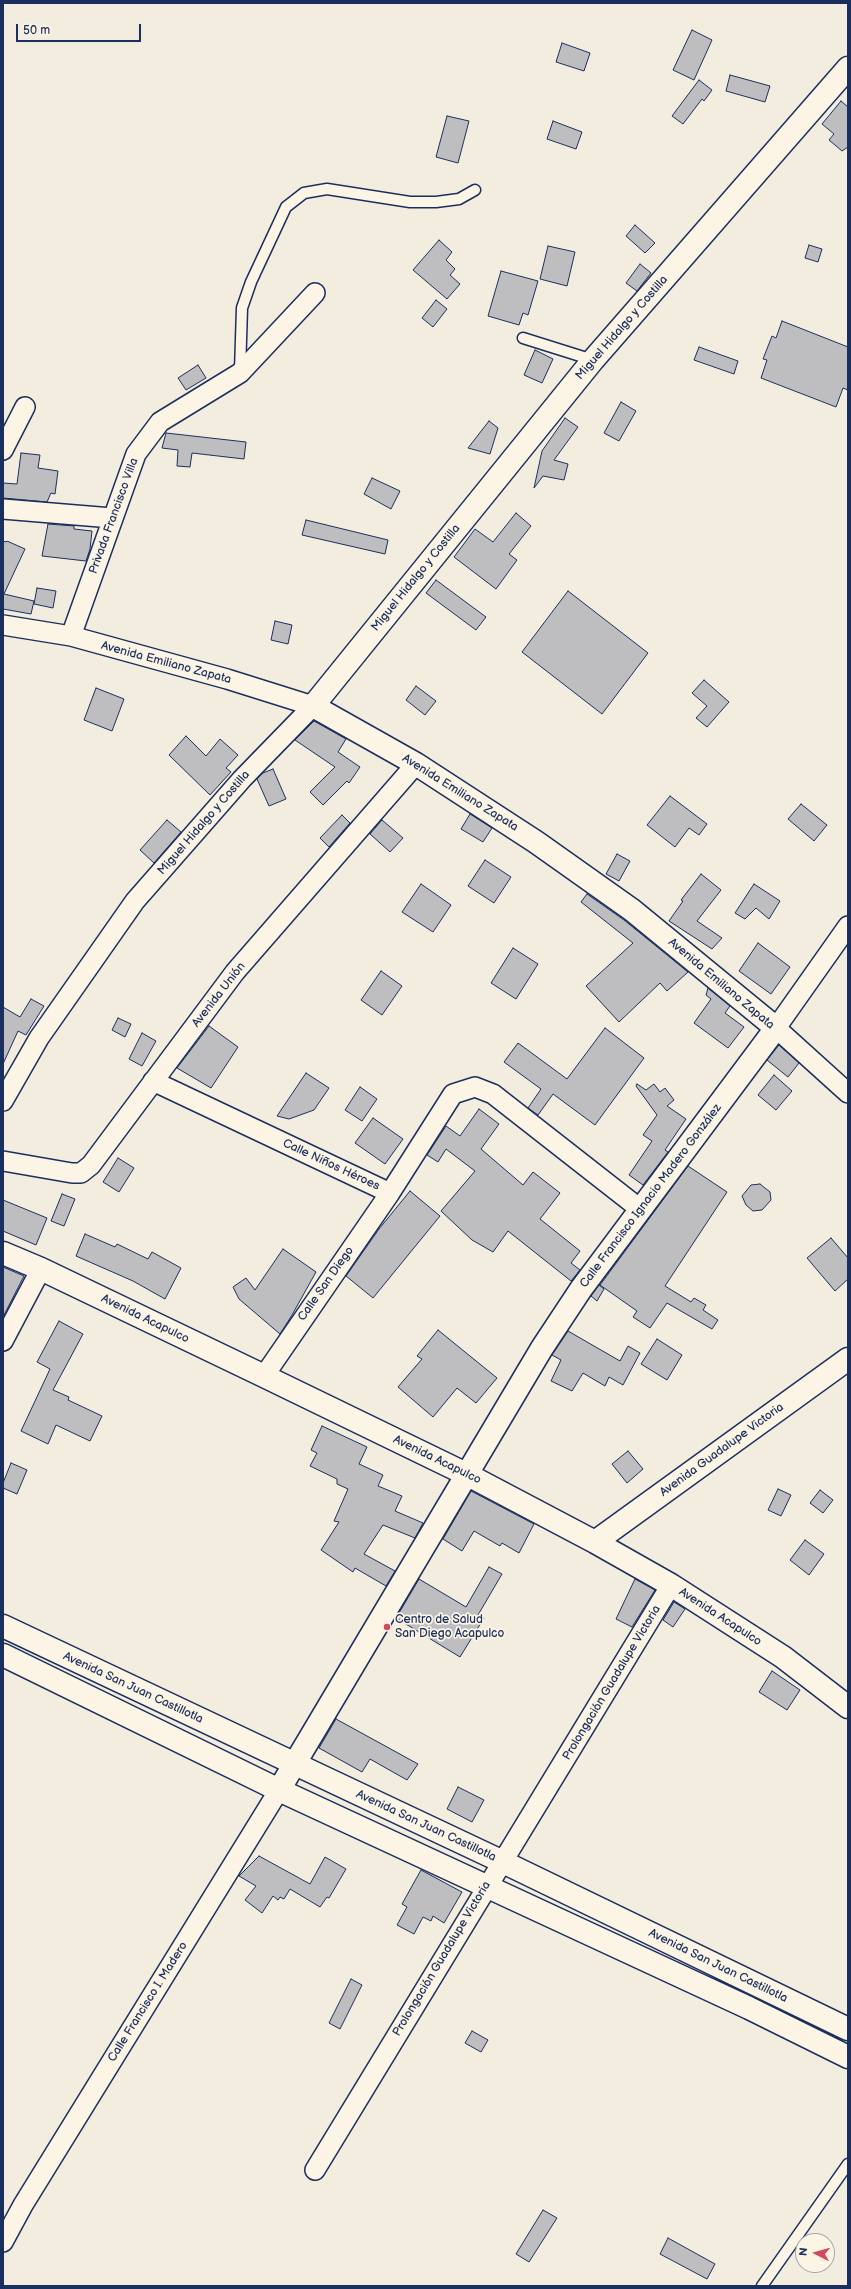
<!DOCTYPE html>
<html>
<head>
<meta charset="utf-8">
<style>
	body { margin:0 }
	#map { position:relative; width:851px; height:2289px; overflow:hidden; background:#f3ede0; font-family:"Balsamiq Sans",sans-serif }
	canvas { display:block }
	.frame { position:absolute; inset:0; border:4px solid #1b2f5e; pointer-events:none }
	.north { position:absolute; left:795px; top:2233px; width:40px; height:40px; box-sizing:border-box; background:#fcf5e5; border:1px solid #a2a6af; border-radius:50%; rotate:276deg; font-size:11px; font-weight:700; line-height:16px; text-align:center; color:#1b2f5e }
	.north::after { content:''; display:block; margin:auto; width:14px; height:18px; background:#d1495b; clip-path:polygon(50% 0,100% 100%,50% 72%,0 100%) }
	.scale { position:absolute; left:16px; top:24px; width:125px; height:18px; box-sizing:border-box; border:2px solid #1b2f5e; border-top:0; padding-left:5px; font-size:12px; line-height:14px; white-space:nowrap; color:#1b2f5e; -webkit-text-stroke:3px #fcf5e5; paint-order:stroke }
</style>
</head>
<body>
<div id="map">
<canvas width="851" height="2289"></canvas>
<div class="frame"></div>
<div class="north">N</div>
<div class="scale">50 m</div>
</div>
<script>
const c = document.querySelector('canvas').getContext('2d');
c.lineJoin = 'round';
function fillPath(path, color) { c.fillStyle = color; c.fill(path, 'evenodd'); }
const toPath = rows => new Path2D(rows.map(r => 'M' + r).join(''));
function strokePath(path, color, width, dash) { c.strokeStyle = color; c.lineWidth = width; c.lineCap = dash ? 'butt' : 'round'; c.setLineDash(dash || []); c.stroke(path); }
function label(font, color, halo, rows, align = 'center') {
  c.font = font + ' "Balsamiq Sans",sans-serif'; c.lineWidth = 3.5; c.setLineDash([]); c.textBaseline = 'middle'; c.strokeStyle = halo; c.fillStyle = color; for (const [text, x, y, turn = 0] of rows) {
    c.save(); c.translate(x, y); c.rotate((+turn || 0) * Math.PI / 180); c.textAlign = isNaN(turn) ? turn : align; if (halo) c.strokeText(text, 0, 0); c.fillText(text, 0, 0); c.restore();
  }
}
const building = toPath([
	[692,30,712,40,694,80,673,70,692,30],
	[562,43,590,53,584,71,556,62,562,43],
	[730,75,770,86,765,102,726,91,730,75],
	[699,80,712,90,704,101,702,99,683,124,672,116,699,80],
	[841,101,848,107,848,147,842,151,829,140,834,134,822,124,841,101],
	[447,116,469,121,458,163,436,157,447,116],
	[553,121,582,132,576,149,547,139,553,121],
	[635,225,655,243,645,253,626,236,635,225],
	[439,240,452,252,446,260,455,269,450,275,460,284,447,299,413,270,439,240],
	[809,245,822,249,818,262,805,258,809,245],
	[548,246,575,252,567,286,540,279,548,246],
	[640,264,651,273,637,291,626,283,640,264],
	[501,271,538,281,528,315,523,313,519,325,488,316,501,271],
	[436,300,447,309,433,327,422,318,436,300],
	[782,321,848,347,848,390,843,388,836,407,761,378,767,360,763,359,772,336,776,338,782,321],
	[699,347,738,361,734,374,694,360,699,347],
	[535,350,553,359,542,383,524,375,535,350],
	[198,365,206,378,186,390,178,378,198,365],
	[621,402,636,411,619,441,604,433,621,402],
	[565,418,578,427,554,460,568,464,564,480,543,476,534,488,542,451,565,418],
	[489,421,498,428,490,454,468,448,489,421],
	[166,433,246,442,244,459,192,453,190,467,177,466,178,450,162,448,166,433],
	[21,453,40,455,38,468,58,471,55,494,51,493,47,502,3,498,3,483,17,484,21,453],
	[372,478,400,491,391,509,364,494,372,478],
	[516,513,531,526,509,554,517,560,496,589,454,557,475,529,493,542,516,513],
	[306,520,388,540,385,554,302,535,306,520],
	[48,524,74,526,74,529,92,531,90,549,86,561,42,556,48,524],
	[3,541,6,542,7,541,25,549,4,594,34,601,31,614,3,609,3,541],
	[436,580,486,617,476,630,426,593,436,580],
	[37,588,56,591,53,608,34,604,37,588],
	[568,591,648,653,602,714,522,652,568,591],
	[275,621,292,625,288,644,271,640,275,621],
	[704,680,729,702,707,727,696,718,707,706,692,693,704,680],
	[416,686,436,701,425,715,406,700,416,686],
	[96,688,124,699,112,731,84,720,96,688],
	[314,721,346,739,338,752,360,767,349,783,347,781,323,805,310,792,335,767,295,740,314,721],
	[186,736,206,756,220,739,238,755,226,768,231,772,210,795,169,755,186,736],
	[273,769,286,799,269,806,257,779,263,773,273,769],
	[670,796,707,824,699,835,689,828,675,847,647,825,670,796],
	[801,804,827,825,814,841,788,819,801,804],
	[470,814,492,828,483,842,461,829,470,814],
	[342,815,350,823,329,847,320,838,342,815],
	[167,820,181,832,154,863,140,850,167,820],
	[382,820,403,838,390,852,370,834,382,820],
	[617,854,630,861,619,881,606,874,617,854],
	[485,860,511,877,494,903,468,886,485,860],
	[701,874,721,890,697,921,722,938,712,949,669,921,683,901,681,900,701,874],
	[421,884,451,905,433,932,402,912,421,884],
	[754,884,780,901,769,919,756,908,745,919,735,913,754,884],
	[587,894,624,920,688,972,667,991,660,983,619,1022,586,986,633,943,581,902,587,894],
	[758,943,790,967,771,994,739,971,758,943],
	[513,948,538,964,516,999,491,983,513,948],
	[381,971,402,986,382,1015,361,1000,381,971],
	[708,988,730,1006,725,1013,744,1027,728,1048,694,1023,711,999,706,995,708,988],
	[31,999,44,1006,26,1035,18,1031,3,1064,3,1007,20,1017,31,999],
	[118,1018,131,1024,125,1037,112,1030,118,1018],
	[209,1026,238,1047,211,1088,177,1068,209,1026],
	[605,1028,644,1058,595,1125,553,1094,538,1115,528,1108,541,1089,504,1062,518,1043,567,1079,605,1028],
	[142,1033,156,1041,142,1066,129,1059,142,1033],
	[779,1045,799,1063,788,1077,767,1060,779,1045],
	[306,1073,329,1088,314,1110,289,1119,277,1116,306,1073],
	[774,1075,792,1091,776,1110,758,1095,774,1075],
	[637,1084,646,1090,654,1084,660,1092,665,1088,674,1100,667,1106,686,1119,665,1150,668,1152,643,1185,629,1175,652,1141,643,1135,657,1115,636,1086,637,1084],
	[360,1087,377,1099,362,1121,345,1110,360,1087],
	[479,1109,499,1124,481,1149,523,1185,533,1172,560,1193,540,1219,580,1251,571,1263,580,1270,571,1281,508,1231,493,1252,472,1240,441,1211,475,1171,446,1149,438,1162,427,1155,446,1126,460,1136,479,1109],
	[373,1118,403,1139,385,1164,355,1143,373,1118],
	[118,1158,134,1168,119,1192,103,1182,118,1158],
	[688,1166,727,1192,665,1286,691,1302,694,1298,706,1305,703,1310,718,1320,712,1329,667,1303,650,1328,633,1317,637,1311,600,1285,688,1166],
	[760,1184,770,1192,771,1200,762,1210,753,1211,746,1205,742,1196,751,1185,760,1184],
	[410,1191,440,1216,373,1298,346,1276,379,1229,410,1191],
	[62,1194,75,1199,64,1226,51,1221,62,1194],
	[3,1200,47,1218,36,1245,3,1231,3,1200],
	[85,1234,115,1247,117,1244,148,1259,152,1252,181,1268,165,1299,133,1281,76,1256,85,1234],
	[831,1238,848,1258,848,1279,835,1291,807,1258,831,1238],
	[283,1249,316,1272,292,1315,280,1334,239,1299,233,1287,246,1278,255,1290,283,1249],
	[3,1267,24,1276,3,1317,3,1267],
	[599,1285,604,1289,597,1301,591,1296,599,1285],
	[59,1321,83,1334,53,1390,69,1397,68,1400,102,1416,90,1441,56,1425,48,1444,21,1431,50,1369,37,1362,59,1321],
	[438,1330,497,1378,476,1403,457,1388,433,1417,398,1387,422,1359,417,1356,438,1330],
	[568,1331,620,1361,628,1346,640,1353,623,1385,609,1377,605,1386,583,1373,572,1391,551,1381,561,1360,552,1355,568,1331],
	[657,1339,682,1355,667,1380,641,1364,657,1339],
	[322,1426,367,1447,359,1464,383,1475,378,1486,402,1496,395,1511,423,1523,415,1538,383,1525,364,1554,395,1571,386,1586,355,1568,353,1572,321,1550,339,1522,334,1521,348,1489,337,1484,337,1479,310,1466,317,1453,311,1450,322,1426],
	[628,1451,643,1469,627,1483,612,1464,628,1451],
	[11,1463,27,1470,17,1494,3,1488,3,1483,11,1463],
	[778,1489,791,1495,781,1516,768,1510,778,1489],
	[820,1490,833,1500,823,1513,810,1503,820,1490],
	[471,1491,534,1524,519,1553,502,1543,500,1546,474,1531,462,1551,443,1539,471,1491],
	[805,1540,824,1554,809,1575,790,1560,805,1540],
	[489,1567,502,1574,478,1615,484,1618,460,1657,396,1618,419,1579,466,1607,489,1567],
	[635,1579,655,1590,632,1627,616,1619,635,1579],
	[674,1602,685,1609,673,1627,663,1620,674,1602],
	[772,1671,800,1690,787,1710,759,1692,772,1671],
	[336,1719,418,1764,407,1780,370,1759,362,1772,319,1748,336,1719],
	[458,1787,484,1800,472,1822,447,1809,458,1787],
	[259,1856,310,1884,325,1857,346,1869,329,1898,327,1897,320,1907,290,1889,284,1899,280,1897,278,1900,273,1896,262,1913,245,1900,256,1886,239,1876,259,1856],
	[421,1870,462,1892,444,1923,433,1916,431,1921,423,1917,414,1934,397,1925,407,1907,402,1904,421,1870],
	[351,1979,362,1985,340,2029,329,2023,351,1979],
	[472,2031,488,2040,481,2052,465,2043,472,2031],
	[543,2210,557,2218,529,2262,516,2254,543,2210],
	[668,2238,715,2264,707,2279,660,2254,668,2238]
]);
const service = toPath([
	[523,338,593,360],
	[240,371,242,308,251,282,286,207,304,193,327,189,410,202,436,202,459,199,475,190],
	[762,2286,848,2164]
]);
const minor = toPath([
	[3,450,25,407],
	[3,509,112,518],
	[3,625,71,636,227,679,313,706,242,779,135,901,39,1038,3,1101],
	[71,636,136,454,160,422,240,373,315,293],
	[848,926,776,1028,848,1093],
	[153,1081,390,1193],
	[3,1161,72,1173,81,1173,91,1165,235,972,416,764],
	[3,1341,41,1269],
	[264,1376,390,1193,453,1094,475,1087,493,1094,640,1209],
	[315,2170,671,1585],
	[3,2242,23,2205,279,1790]
]);
const tertiary = toPath([
	[3,1253,41,1269,264,1376,468,1475,595,1542,671,1585,783,1657,848,1707],
	[595,1542,848,1359],
	[279,1790,542,1348,581,1289,776,1028,632,910,536,842,416,764,313,706,593,360,848,68]
]);
const secondary = toPath([
	[3,1626,503,1862,848,2029],
	[3,1655,279,1790,749,2008,848,2057]
]);
const markers = [
	[387,1627,4,"#d1495b"]
];
const streetNames = [
	["Miguel Hidalgo y Costilla",622,328,-49],
	["Privada Francisco Villa",114,516,-70],
	["Miguel Hidalgo y Costilla",416,578,-51],
	["Avenida Emiliano Zapata",166,663,15],
	["Avenida Emiliano Zapata",460,793,32],
	["Miguel Hidalgo y Costilla",204,823,-49],
	["Avenida Emiliano Zapata",721,984,40],
	["Avenida Unión",219,995,-52],
	["Calle Niños Héroes",331,1165,25],
	["Calle Francisco Ignacio Madero González",651,1196,-53],
	["Calle San Diego",326,1284,-55],
	["Avenida Acapulco",145,1319,26],
	["Avenida Guadalupe Victoria",722,1450,-36],
	["Avenida Acapulco",437,1460,26],
	["Avenida Acapulco",720,1617,33],
	["Prolongación Guadalupe Victoria",612,1683,-59],
	["Avenida San Juan Castillotla",133,1688,25],
	["Avenida San Juan Castillotla",426,1826,25],
	["Prolongación Guadalupe Victoria",442,1959,-59],
	["Avenida San Juan Castillotla",718,1966,26],
	["Calle Francisco I. Madero",148,2002,-58]
];
const poiNames = [
	["Centro de Salud",395,1620],
	["San Diego Acapulco",395,1634]
];
fillPath(building, '#bebec0');
strokePath(building, '#1b2f5e', 1);
strokePath(service, '#1b2f5e', 13);
strokePath(minor, '#1b2f5e', 22);
strokePath(tertiary, '#1b2f5e', 25);
strokePath(secondary, '#1b2f5e', 25);
strokePath(service, '#fcf5e5', 10);
strokePath(minor, '#fcf5e5', 19);
strokePath(tertiary, '#fcf5e5', 22);
strokePath(secondary, '#fcf5e5', 22);
for (const [x, y, r, color] of markers) { const dot = new Path2D(); dot.arc(x, y, r, 0, 2 * Math.PI); c.fillStyle = color; c.fill(dot); strokePath(dot, '#fcf5e5', 1.5); }
label('12px', '#1b2f5e', '#fcf5e5', streetNames);
label('12px', '#1b2f5e', '#fcf5e5', poiNames, 'left');
</script>
</body>
</html>
